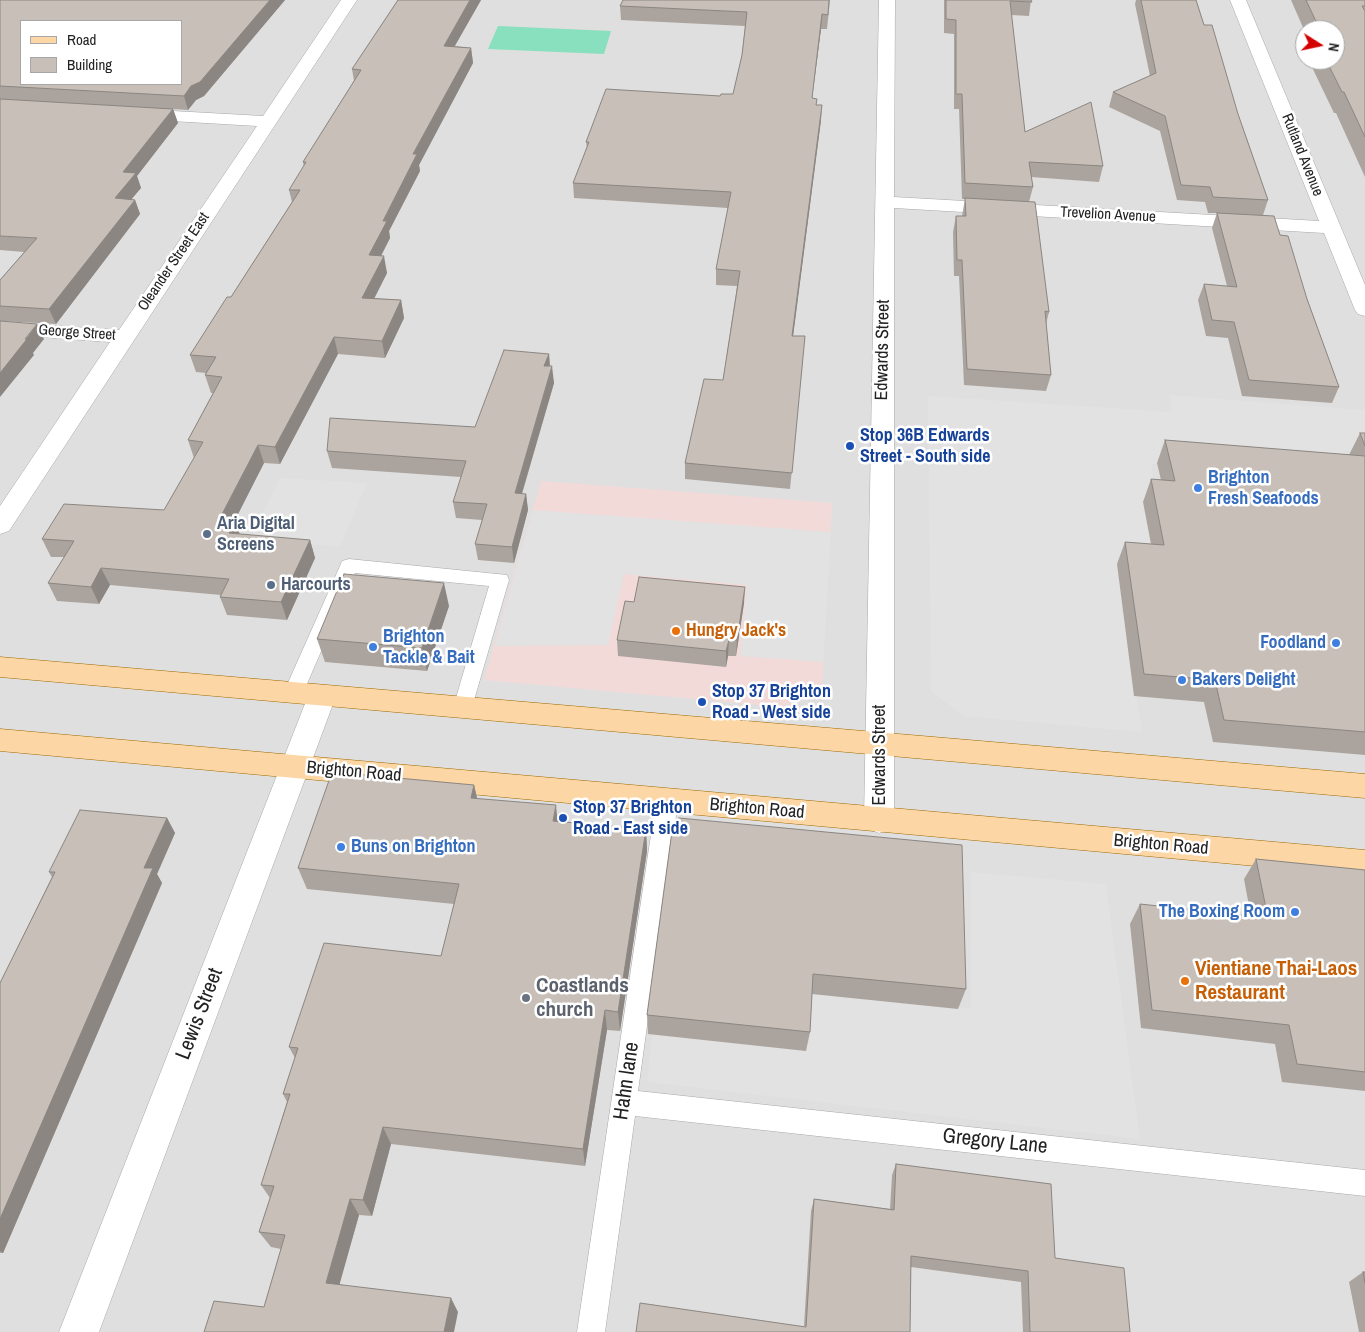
<!DOCTYPE html>
<html>
<head>
<meta charset="utf-8">
<style>
	body { margin:0 }
	#map { position:relative; width:1365px; height:1332px; overflow:hidden; background:#f2efe9; font-family:"Archivo Narrow",sans-serif }
	canvas { display:block }
	.legend { position:absolute; left:20px; top:20px; width:162px; height:65px; box-sizing:border-box; background:#fff; border:1px solid #a7a7a7; margin:0; padding:6px 9px; list-style:none; font-size:15px; color:#222 }
	.legend li { display:flex; align-items:center; gap:10px; height:25px }
	.legend b { width:25px; border:1px solid #a7a7a7 }
	.north { position:absolute; left:1295px; top:20px; width:50px; height:50px; box-sizing:border-box; background:#fff; border:1px solid #a7a7a7; border-radius:50%; rotate:100deg; font-size:14px; font-weight:700; line-height:20px; text-align:center; color:#222 }
	.north::after { content:''; display:block; margin:auto; width:18px; height:22px; background:#d40000; clip-path:polygon(50% 0,100% 100%,50% 72%,0 100%) }
</style>
</head>
<body>
<div id="map">
<canvas width="1365" height="1332"></canvas>
<ul class="legend">
<li><b style="height:6px;background:#fcd6a4"></b>Road</li>
<li><b style="height:14px;background:#c7bfb8"></b>Building</li>
</ul>
<div class="north">N</div>
</div>
<script>
const c = document.querySelector('canvas').getContext('2d');
c.lineJoin = 'round';
function fillPath(path, color) { c.fillStyle = color; c.fill(path, 'evenodd'); }
const toPath = rows => new Path2D(rows.map(r => 'M' + r).join(''));
function strokePath(path, color, width, dash) { c.strokeStyle = color; c.lineWidth = width; c.lineCap = dash ? 'butt' : 'round'; c.setLineDash(dash || []); c.stroke(path); }
function label(font, color, halo, rows, align = 'center') {
  c.font = font + ' "Archivo Narrow",sans-serif'; c.lineWidth = 5; c.setLineDash([]); c.textBaseline = 'middle'; c.strokeStyle = halo; c.fillStyle = color; for (const [text, x, y, turn = 0] of rows) {
    c.save(); c.translate(x, y); c.rotate((+turn || 0) * Math.PI / 180); c.textAlign = isNaN(turn) ? turn : align; if (halo) c.strokeText(text, 0, 0); c.fillText(text, 0, 0); c.restore();
  }
}
const residential = toPath([
	[0,0,1365,0,1365,1332,0,1332],
	[21,21,181,21,181,84,21,84],
	[1305,30,1335,30,1335,60,1305,60]
]);
const commercial = toPath([
	[541,481,832,503,822,684,783,707,484,680]
]);
const pitch = toPath([
	[498,26,611,31,604,54,488,49]
]);
const parking = toPath([
	[1169,395,1365,410,1365,452,1343,451,1352,478,1151,464,1171,568,1117,565,1142,732,964,716,931,692,928,396,1172,412],
	[280,478,367,483,340,547,250,539],
	[533,510,831,532,823,662,740,656,747,585,624,574,608,645,495,646],
	[971,872,1106,884,1140,1139,647,1082,652,1035,806,1051,810,994,971,1009]
]);
const lane = toPath([
	[349,559,507,575,509,580,470,714,463,716,456,714,453,708,489,586,355,573,300,700,293,702,286,700,283,694,340,566,342,561,349,559],
	[667,792,675,795,678,801,638,1091,1365,1170,1365,1196,635,1116,605,1332,577,1332,656,801,659,795,667,792]
]);
const street = toPath([
	[341,0,357,0,9,531,0,534,0,506,110,342,0,334,0,322,119,330,257,126,137,119,131,118,128,114,131,110,137,109,263,116,341,0],
	[879,0,895,0,894,197,1319,221,1230,0,1246,0,1365,285,1365,316,1358,314,1355,310,1324,233,894,208,894,820,890,829,879,833,868,829,864,820,879,0],
	[322,685,332,688,336,696,99,1332,59,1332,308,696,312,688,322,685]
]);
const primary = toPath([
	[0,657,1365,774,1365,798,0,677,0,657],
	[0,729,1365,850,1365,876,0,751,0,729]
]);
const wall = toPath([
	[0,0,285,0,204,96,196,100,188,110,173,109,178,123,137,176,141,188,131,199,135,200,140,214,56,324,0,321,0,280,24,252,0,250],
	[398,0,481,0,455,46,471,48,473,63,419,165,420,171,389,231,390,238,381,255,387,273,374,298,401,300,404,318,385,358,338,354,280,464,264,463,234,521,235,522,240,534,310,540,315,558,287,620,227,615,220,597,221,595,110,585,99,604,57,601,48,583,64,557,51,557,42,539,164,510,194,458,188,440,213,393,211,393,205,375,206,373,196,372,190,355,231,297,292,202,289,190,304,167,303,162,354,81,352,69],
	[623,0,830,0,827,29,821,29,812,99,816,105,821,120,793,336,805,336,790,489,685,479,685,463,723,380,737,286,716,285,716,269,728,208,574,198,573,183,587,148,586,142,720,96,733,94,742,55,745,26,621,20,620,6],
	[944,0,1031,0,1029,16,1011,15,1025,132,1103,166,1099,182,1031,177,1033,187,1029,202,1049,312,1046,324,1051,375,1046,391,964,385,959,276,954,276,953,232,956,216,962,216,965,199,962,199,959,109,954,109,954,34,944,33],
	[1136,0,1196,0,1204,25,1238,114,1268,200,1263,215,1280,235,1307,299,1339,387,1332,403,1242,396,1228,338,1206,336,1198,300,1204,284,1227,286,1212,228,1217,213,1208,213,1205,202,1177,200,1160,131,1109,107,1113,92,1150,76,1135,4],
	[1291,0,1365,0,1365,177,1336,113,1334,113,1310,63,1311,60,1335,60,1335,30,1305,30,1305,32],
	[549,354,550,366,554,383,522,494,526,494,528,510,514,563,478,560,475,544,482,520,456,518,453,502,461,477,332,468,327,451,475,427],
	[1360,433,1365,433,1365,755,1213,742,1204,702,1134,696,1117,564,1125,542,1151,544,1143,502,1151,479,1161,480,1157,463,1165,440,1349,455],
	[634,602,744,603,736,656,728,656,726,667,618,656,617,640],
	[449,606,427,671,325,662,317,639],
	[474,785,477,798,558,821,646,829,647,851,620,1031,607,1030,585,1166,391,1144,372,1216,359,1215,339,1284,458,1312,264,1307,281,1249,271,1247,259,1232,270,1198,261,1185,287,1102,283,1094,295,1058,289,1047,441,956,454,904,307,889,298,868],
	[167,818,175,833,157,874,162,883,3,1253,0,1253,0,983,52,877,49,872],
	[672,831,966,989,958,1009,812,994,810,1032,806,1051,648,1034,647,1015],
	[1256,859,1365,870,1365,1091,1282,1082,1275,1044,1141,1028,1130,924,1140,904,1251,917,1244,879],
	[896,1164,1055,1258,1130,1332,1023,1332,1021,1282,911,1267,910,1332,804,1326,811,1211,814,1199,890,1209,892,1175],
	[1363,1272,1365,1272,1365,1332,1359,1332,1349,1282]
]);
const shadedWall = toPath([
	[270,0,285,0,204,96,196,100,188,110,184,96,191,86],
	[470,0,481,0,446,61,444,46],
	[822,14,821,29,810,113,812,98],
	[471,48,473,63,419,165,420,171,389,231,390,238,373,272,369,255,383,221,413,154],
	[822,105,821,120,791,352,792,336],
	[173,109,178,123,137,176,141,188,120,213,115,198,123,172],
	[135,200,140,214,56,324,49,309],
	[384,256,387,273,366,315,362,298],
	[401,300,404,318,385,358,382,341],
	[37,324,44,339,33,353,34,355,0,397,0,373],
	[334,337,338,354,280,464,275,447],
	[549,354,550,370,544,366],
	[552,366,554,383,517,510,515,493],
	[258,445,264,463,226,538,219,520],
	[526,494,528,510,514,563,512,547],
	[235,522,241,539,229,533],
	[310,540,315,558,287,620,281,602],
	[101,568,110,585,99,604,91,587],
	[444,583,449,606,427,671,422,648],
	[745,587,744,603,736,656,737,640],
	[729,640,728,656,726,667,726,651],
	[474,785,479,807,471,798],
	[556,805,558,826,553,821],
	[167,818,175,833,157,874,162,883,3,1253,0,1251,0,1219,144,868],
	[646,829,647,851,620,1031,618,1012],
	[605,1010,607,1030,585,1166,583,1149],
	[383,1127,391,1144,372,1216,363,1200],
	[350,1199,359,1215,336,1297,326,1283],
	[451,1298,458,1312,454,1332,444,1332]
]);
const building = toPath([
	[0,0,270,0,200,82,191,86,184,96,0,86,0,0],
	[21,21,181,21,181,84,21,84,21,21],
	[398,0,470,0,444,46,471,48,413,154,417,154,383,221,387,221,369,255,384,256,362,298,401,300,382,341,334,337,275,447,258,445,219,520,235,522,229,533,310,540,281,602,220,597,229,579,101,568,91,587,48,583,74,541,42,539,64,504,164,510,203,442,188,440,222,377,205,375,216,357,190,355,227,297,231,297,300,190,289,190,306,162,303,162,361,70,352,69,398,0],
	[623,0,829,0,828,15,822,14,812,98,817,99,816,105,822,105,792,336,805,336,792,473,685,463,704,379,723,380,740,271,716,269,731,192,573,183,589,142,586,142,606,89,720,96,721,94,733,94,742,55,747,12,620,6,623,0],
	[946,0,1031,0,1032,2,1010,1,1025,132,1091,102,1103,166,1029,162,1033,187,965,183,962,94,956,94,956,20,946,19,946,0],
	[1141,0,1196,0,1204,25,1212,25,1238,114,1268,200,1213,197,1210,187,1181,185,1165,116,1113,92,1156,73,1141,0],
	[1306,0,1365,0,1365,6,1362,6,1365,11,1365,137,1344,92,1342,92,1326,60,1335,60,1335,30,1320,30,1306,0],
	[0,99,173,109,123,172,136,173,115,198,135,200,49,309,0,306,0,280,37,238,0,236,0,99],
	[965,198,1035,202,1049,312,1045,311,1051,375,967,369,962,260,957,260,956,216,966,216,965,198],
	[1217,213,1274,216,1280,235,1288,236,1307,299,1339,387,1249,380,1234,322,1212,320,1204,284,1237,287,1217,213],
	[0,321,37,324,25,339,27,339,0,373,0,321],
	[504,350,549,354,544,366,552,366,515,493,526,494,512,547,475,544,487,504,453,502,466,461,327,451,330,418,475,427,504,350],
	[1360,433,1365,433,1365,446,1360,433],
	[1165,440,1365,456,1365,732,1224,720,1215,680,1144,674,1125,542,1164,545,1151,479,1175,481,1165,440],
	[344,574,444,583,422,648,317,639,344,574],
	[639,577,745,587,737,640,729,640,726,651,617,640,625,601,634,602,639,577],
	[332,772,474,785,471,798,556,805,553,821,646,829,618,1012,605,1010,583,1149,383,1127,363,1200,350,1199,326,1283,451,1298,444,1332,204,1332,214,1301,264,1307,285,1235,259,1232,274,1186,261,1185,290,1094,283,1094,298,1048,289,1047,324,943,441,956,459,884,298,868,332,772],
	[80,810,167,818,144,868,153,868,0,1219,0,983,55,872,49,872,80,810],
	[679,818,962,845,966,989,813,974,810,1032,647,1015,672,831,677,832,679,818],
	[1256,859,1365,870,1365,1072,1297,1064,1289,1025,1152,1010,1140,904,1268,918,1256,859],
	[896,1164,1051,1184,1055,1258,1124,1268,1130,1332,1030,1332,1028,1271,911,1256,910,1332,636,1332,640,1303,806,1327,814,1199,894,1210,896,1164],
	[1363,1272,1365,1272,1365,1283,1363,1272]
]);
const markers = [
	[850,446,5,"#1a4fb4"],
	[1198,488,5,"#3f7fe0"],
	[207,534,5,"#5c6f8a"],
	[271,585,5,"#5c6f8a"],
	[676,631,5,"#e8710a"],
	[1336,643,5,"#3f7fe0"],
	[373,647,5,"#3f7fe0"],
	[1182,680,5,"#3f7fe0"],
	[702,702,5,"#1a4fb4"],
	[563,818,5,"#1a4fb4"],
	[341,847,5,"#3f7fe0"],
	[1295,912,5,"#3f7fe0"],
	[1185,981,5,"#e8710a"],
	[526,998,5,"#6b7280"]
];
const farStreetnames = [
	["Rutland Avenue",1302,155,68],
	["Trevelion Avenue",1108,215,3],
	["Oleander Street East",174,262,-56],
	["George Street",77,333,4]
];
const streetNames = [
	["Edwards Street",883,350,-89],
	["Edwards Street",880,755,-90],
	["Brighton Road",354,772,5],
	["Brighton Road",757,809,5],
	["Brighton Road",1161,845,5]
];
const transitNames = [
	["Stop 36B Edwards",860,436],
	["Street - South side",860,457],
	["Stop 37 Brighton",712,692],
	["Road - West side",712,713],
	["Stop 37 Brighton",573,808],
	["Road - East side",573,829]
];
const shopNames = [
	["Brighton",1208,478],
	["Fresh Seafoods",1208,499],
	["Brighton",383,637],
	["Tackle & Bait",383,658],
	["Foodland",1326,643,"right"],
	["Bakers Delight",1192,680],
	["Buns on Brighton",351,847],
	["The Boxing Room",1285,912,"right"]
];
const serviceNames = [
	["Aria Digital",217,524],
	["Screens",217,545],
	["Harcourts",281,585]
];
const foodNames = [
	["Hungry Jack's",686,631]
];
const nearFoodnames = [
	["Vientiane Thai-Laos",1195,969],
	["Restaurant",1195,993]
];
const nearWorshipnames = [
	["Coastlands",536,986],
	["church",536,1010]
];
const nearStreetnames = [
	["Lewis Street",200,1014,-69],
	["Hahn lane",627,1081,-82],
	["Gregory Lane",995,1142,6]
];
fillPath(residential, '#e0dfdf');
fillPath(commercial, '#f2dad9');
fillPath(pitch, '#88e0be');
fillPath(parking, '#e2e2e2');
strokePath(lane, '#a9a9a9', 1);
strokePath(street, '#a9a9a9', 1);
strokePath(primary, '#a06b00', 1);
fillPath(lane, '#fff');
fillPath(street, '#fff');
fillPath(primary, '#fcd6a4');
fillPath(wall, '#aba49e');
fillPath(shadedWall, '#8b8681');
fillPath(building, '#c7bfb8');
strokePath(building, '#8b8681', 1);
for (const [x, y, r, color] of markers) { const dot = new Path2D(); dot.arc(x, y, r, 0, 2 * Math.PI); c.fillStyle = color; c.fill(dot); strokePath(dot, '#fff', 2); }
label('15px', '#222', '#fff', farStreetnames);
label('18px', '#222', '#fff', streetNames);
label('bold 18px', '#164399', '#fff', transitNames, 'left');
label('bold 18px', '#366cbe', '#fff', shopNames, 'left');
label('bold 18px', '#4e5e75', '#fff', serviceNames, 'left');
label('bold 18px', '#c56008', '#fff', foodNames, 'left');
label('bold 21px', '#c56008', '#fff', nearFoodnames, 'left');
label('bold 21px', '#5b616d', '#fff', nearWorshipnames, 'left');
label('21px', '#222', '#fff', nearStreetnames);
</script>
</body>
</html>
